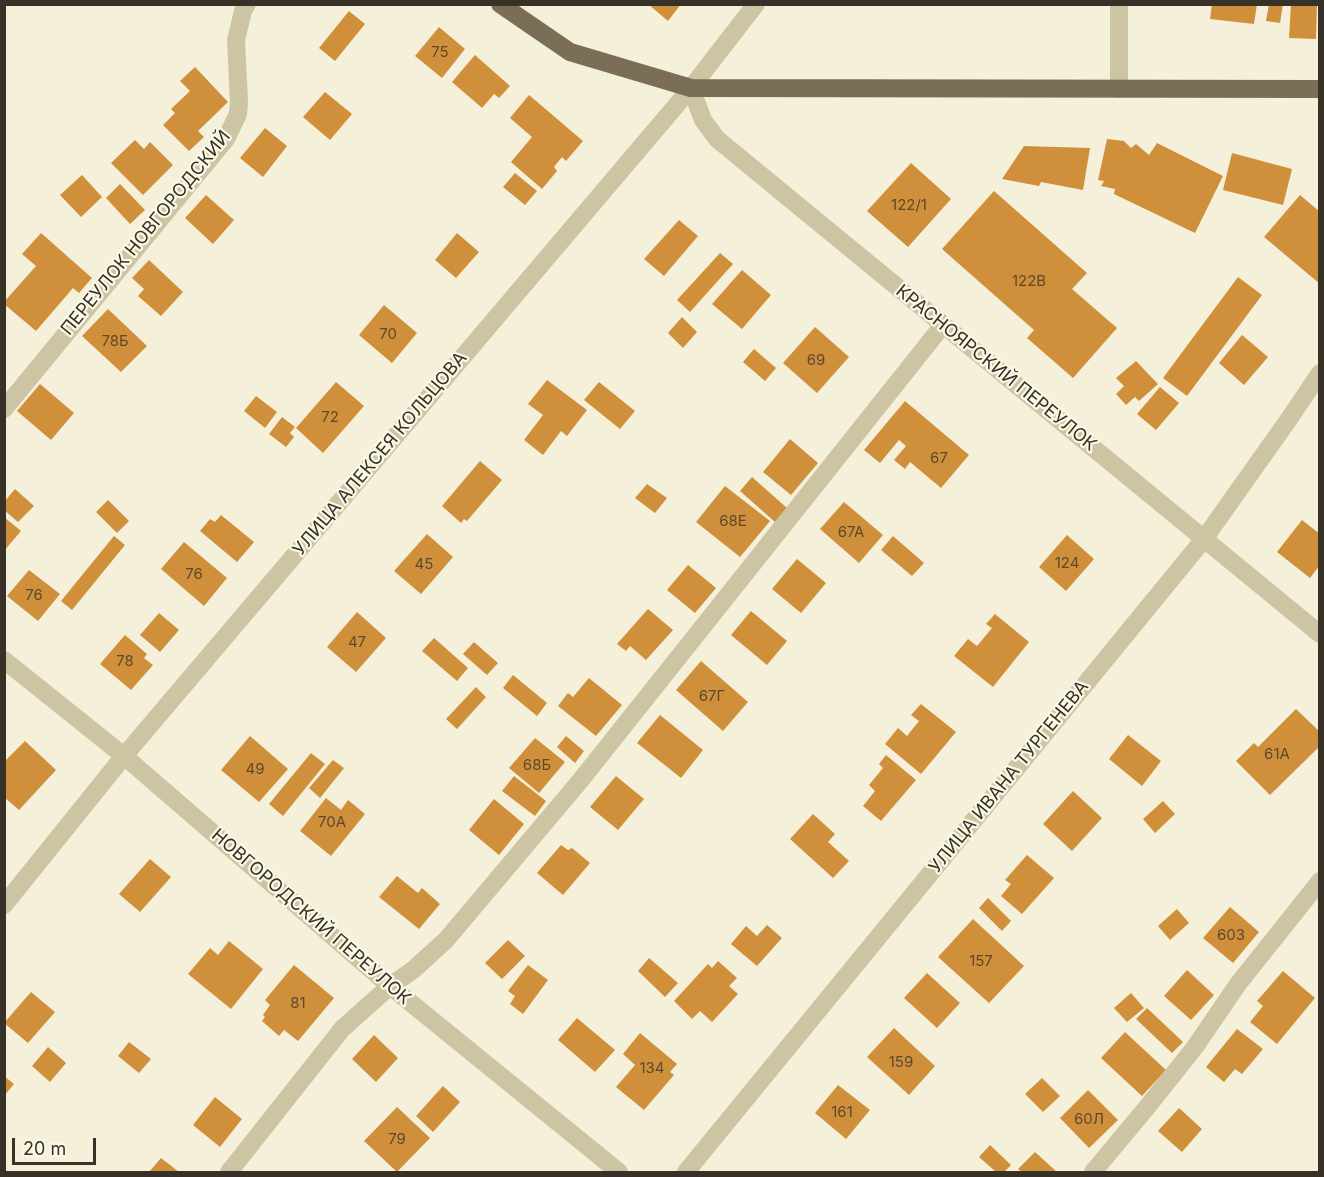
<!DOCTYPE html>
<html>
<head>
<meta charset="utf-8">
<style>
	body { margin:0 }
	#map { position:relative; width:1324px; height:1177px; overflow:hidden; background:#f4f0d9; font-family:Inter,sans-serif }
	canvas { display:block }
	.frame { position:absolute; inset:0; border:6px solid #373127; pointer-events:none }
	.scale { position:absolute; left:12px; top:1138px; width:84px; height:27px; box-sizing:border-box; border:3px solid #373127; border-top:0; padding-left:8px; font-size:18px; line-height:21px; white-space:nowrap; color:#373127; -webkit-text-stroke:4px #fbf8e6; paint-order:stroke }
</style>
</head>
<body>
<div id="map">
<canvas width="1324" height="1177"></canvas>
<div class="frame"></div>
<div class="scale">20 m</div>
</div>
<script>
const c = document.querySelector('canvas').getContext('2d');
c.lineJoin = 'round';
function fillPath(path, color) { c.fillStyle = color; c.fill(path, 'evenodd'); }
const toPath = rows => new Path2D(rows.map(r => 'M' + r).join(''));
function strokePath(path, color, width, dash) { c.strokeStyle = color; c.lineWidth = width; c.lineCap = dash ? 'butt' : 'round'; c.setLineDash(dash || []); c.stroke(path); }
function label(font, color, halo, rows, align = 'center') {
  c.font = font + ' Inter,sans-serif'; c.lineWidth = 4.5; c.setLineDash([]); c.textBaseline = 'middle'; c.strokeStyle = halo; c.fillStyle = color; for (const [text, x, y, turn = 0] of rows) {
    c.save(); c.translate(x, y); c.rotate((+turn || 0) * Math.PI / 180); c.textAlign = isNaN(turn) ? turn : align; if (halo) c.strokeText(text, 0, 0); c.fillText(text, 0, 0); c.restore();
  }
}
const building = toPath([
	[648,4,681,4,668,21],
	[1212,4,1257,4,1254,24,1210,19],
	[1269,4,1283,4,1280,23,1266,21],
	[1291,4,1317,4,1316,39,1289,38],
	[349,11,365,24,335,61,319,48],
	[439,27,465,49,442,78,415,56],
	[475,55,510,86,499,98,494,94,482,108,452,82],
	[195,67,228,102,198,131,204,137,189,151,163,125,175,113,171,109,190,91,180,81],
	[325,92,352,114,330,140,303,117],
	[529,95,583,141,566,161,562,157,554,167,557,171,542,189,511,162,532,137,510,118],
	[265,128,287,146,263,177,240,158],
	[1107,139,1124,141,1131,148,1136,144,1149,155,1157,143,1223,176,1195,233,1114,194,1115,189,1101,186,1104,181,1098,180],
	[135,140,144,149,150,142,173,165,143,195,111,163],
	[1024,146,1090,148,1083,190,1041,182,1039,186,1002,179],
	[1232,153,1292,169,1283,205,1223,190],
	[911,163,951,199,908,247,867,211],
	[515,173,537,191,525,205,503,187],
	[82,175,102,197,81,217,60,195],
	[120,184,145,210,130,224,106,198],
	[994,191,1087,273,1072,289,1117,328,1073,378,1027,338,1034,330,942,249],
	[206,195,234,220,213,244,185,218],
	[1300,195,1320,212,1320,284,1264,237],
	[679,220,698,236,664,276,644,259],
	[41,233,92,278,79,293,73,288,36,331,4,304,4,302,36,266,22,254],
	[457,233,479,252,456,278,435,260],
	[720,253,733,264,690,312,677,300],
	[149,260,183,292,161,316,138,296,144,289,132,278],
	[742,270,771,295,742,329,712,304],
	[1238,277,1262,295,1187,396,1163,378],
	[384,305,417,333,392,363,359,335],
	[108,309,147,346,121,372,82,336],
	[682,317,697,332,683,348,668,333],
	[815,327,849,357,817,393,783,363],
	[1242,335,1268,357,1244,385,1219,363],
	[754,349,776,368,765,381,743,362],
	[1136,361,1158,384,1139,401,1135,397,1126,405,1116,394,1124,386,1116,378],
	[547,380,587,410,567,436,561,431,543,455,524,440,543,415,528,404],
	[336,382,364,406,323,453,296,428],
	[599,382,635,411,620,429,584,400],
	[40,384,74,413,51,440,17,411],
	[1160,387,1179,403,1156,430,1137,414],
	[256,396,277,412,265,428,244,411],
	[905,401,969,455,941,488,910,462,905,469,894,460,906,446,899,440,880,463,864,450],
	[282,417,295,427,290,433,294,437,286,447,269,434],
	[790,439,818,463,791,495,763,472],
	[480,461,502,480,467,521,464,519,461,523,442,506],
	[752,477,787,508,775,522,740,491],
	[647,484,667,498,655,513,635,498],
	[725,486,770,521,740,557,696,522],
	[15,489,34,506,18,522,4,510,4,502],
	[108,500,129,521,117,533,96,512],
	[844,502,883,535,859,563,820,529],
	[221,515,254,542,237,562,200,531,210,519,215,522],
	[4,517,21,531,4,551],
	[1302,520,1320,534,1320,565,1310,578,1277,552],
	[427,534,453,557,421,594,394,571],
	[1067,535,1094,559,1066,591,1039,567],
	[114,536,125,545,72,610,61,601],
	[893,536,924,563,912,576,881,550],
	[184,542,227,578,204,606,161,569],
	[797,559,826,583,801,613,772,589],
	[688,565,716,588,695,613,667,590],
	[29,570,60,594,38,621,7,596],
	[648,609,673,630,646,660,630,646,626,651,617,644],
	[751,611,787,641,767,665,731,635],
	[357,612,386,638,356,672,327,647],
	[159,613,179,630,160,652,140,635],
	[995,614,1029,642,993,687,954,656,968,639,977,646,992,628,986,624],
	[125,635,147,654,144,658,153,665,131,690,100,664],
	[434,638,468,668,457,681,422,651],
	[474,642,498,663,487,675,463,654],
	[701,661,748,702,723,731,676,690],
	[513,675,547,703,537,716,503,688],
	[589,678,622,705,596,736,558,706,568,693,573,697],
	[476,687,486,697,457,729,446,719],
	[921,704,956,732,921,774,885,744,898,728,907,736,919,721,911,715],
	[1296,709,1320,732,1320,746,1270,795,1236,761,1254,743,1258,747],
	[660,715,703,750,681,778,637,743],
	[1128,735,1161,761,1142,786,1109,759],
	[250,736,288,769,259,802,221,770],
	[566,736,584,751,575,763,557,747],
	[535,738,565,762,539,793,509,768],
	[25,741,56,770,19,810,4,797,4,762],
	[311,753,325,764,283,816,269,804],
	[886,755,916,780,881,821,863,806,875,791,869,785,883,768,879,764],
	[333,760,344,768,320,798,309,788],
	[514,776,546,801,535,816,502,791],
	[616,776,644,799,618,830,590,807],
	[1073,791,1102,818,1072,851,1043,824],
	[326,798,341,810,348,800,365,814,331,856,300,831],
	[494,799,524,824,499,855,469,830],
	[1163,801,1175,814,1155,833,1143,819],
	[813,814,835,834,828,842,849,861,833,878,790,839],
	[561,845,568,850,572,848,590,863,563,895,537,873],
	[1027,855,1054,878,1022,914,1001,896,1011,884,1005,880],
	[150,859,171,877,140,912,119,894],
	[397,876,418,893,422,888,440,904,419,929,379,897],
	[988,898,1011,921,1002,931,979,908],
	[1230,907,1259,932,1233,963,1203,938],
	[1177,909,1189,923,1170,940,1158,926],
	[973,919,1024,966,989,1003,938,957],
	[767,925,782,938,757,966,731,944,746,926,757,936],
	[508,940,525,956,502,979,485,963],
	[229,941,263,969,231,1009,188,974,210,948,218,955],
	[649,958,678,983,665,997,638,971],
	[718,961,737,978,729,986,738,994,712,1022,700,1011,692,1019,674,1001,708,964,712,968],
	[294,965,334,998,298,1041,284,1030,279,1036,262,1021,265,1017,263,1015,270,1005,265,1000],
	[528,965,548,980,523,1014,510,1004,515,996,508,991],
	[1187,970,1214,995,1191,1020,1164,996],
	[1283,971,1315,998,1277,1044,1250,1022,1263,1006,1257,1001],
	[927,973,960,1003,937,1028,904,998],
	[31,992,55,1012,28,1043,4,1023],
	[1131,993,1144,1008,1127,1022,1114,1008],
	[1147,1008,1183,1042,1172,1053,1136,1019],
	[577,1018,615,1050,595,1072,558,1040],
	[894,1028,935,1066,909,1095,867,1057],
	[1237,1029,1263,1049,1242,1074,1235,1069,1224,1082,1206,1067],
	[1125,1032,1166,1070,1142,1096,1101,1058],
	[640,1033,677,1064,670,1072,674,1075,644,1110,616,1087,635,1065,623,1054],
	[374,1035,398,1058,376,1082,352,1059],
	[129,1042,151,1059,139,1073,118,1056],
	[48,1047,66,1063,50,1082,32,1066],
	[4,1076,14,1084,4,1096],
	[1042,1078,1060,1096,1043,1112,1025,1094],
	[838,1085,870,1110,846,1139,815,1113],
	[443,1086,460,1102,433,1132,416,1116],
	[1088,1090,1118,1120,1089,1148,1060,1118],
	[215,1097,242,1119,220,1147,193,1125],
	[397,1107,430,1138,397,1172,364,1141],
	[1179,1108,1202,1129,1182,1152,1158,1131],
	[990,1145,1011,1165,1004,1172,996,1172,979,1157],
	[1035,1152,1057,1172,1022,1172,1018,1169],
	[161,1158,179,1172,149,1172]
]);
const minor = toPath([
	[691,88,703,120,717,139,1320,634],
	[1119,89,1119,4],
	[4,409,226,139,238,114,239,102,236,40,243,11,247,4],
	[4,660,124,756,390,986,619,1172],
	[4,905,124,756,691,88,756,4],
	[229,1172,342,1029,390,986,413,970,446,940,580,781,943,325],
	[686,1172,1204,539,1289,419,1320,373],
	[1093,1172,1148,1106,1195,1047,1238,984,1320,881]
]);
const major = toPath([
	[500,4,570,52,691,88,1320,89]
]);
const numberNames = [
	["75",440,52],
	["122/1",909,205],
	["122В",1029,281],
	["70",388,334],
	["78Б",115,341],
	["69",816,360],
	["72",330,417],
	["67",939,458],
	["68Е",733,521],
	["67А",851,532],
	["124",1067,563],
	["45",424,564],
	["76",194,574],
	["76",34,595],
	["47",357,642],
	["78",125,661],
	["67Г",712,696],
	["61А",1277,754],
	["68Б",537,765],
	["49",255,769],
	["70А",332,822],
	["60З",1231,935],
	["157",981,961],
	["81",298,1003],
	["159",901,1062],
	["134",652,1068],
	["161",842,1112],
	["60Л",1089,1119],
	["79",397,1139]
];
const streetNames = [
	["ПЕРЕУЛОК НОВГОРОДСКИЙ",146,233,-51],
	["КРАСНОЯРСКИЙ ПЕРЕУЛОК",996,368,39],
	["УЛИЦА АЛЕКСЕЯ КОЛЬЦОВА",380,454,-50],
	["УЛИЦА ИВАНА ТУРГЕНЕВА",1009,777,-51],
	["НОВГОРОДСКИЙ ПЕРЕУЛОК",311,917,41]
];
fillPath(building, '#d0903b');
strokePath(minor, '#cdc4a4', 18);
strokePath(major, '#7b6e56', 18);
label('15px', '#5d492c', null, numberNames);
label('18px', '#373127', '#fbf8e6', streetNames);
</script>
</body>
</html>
